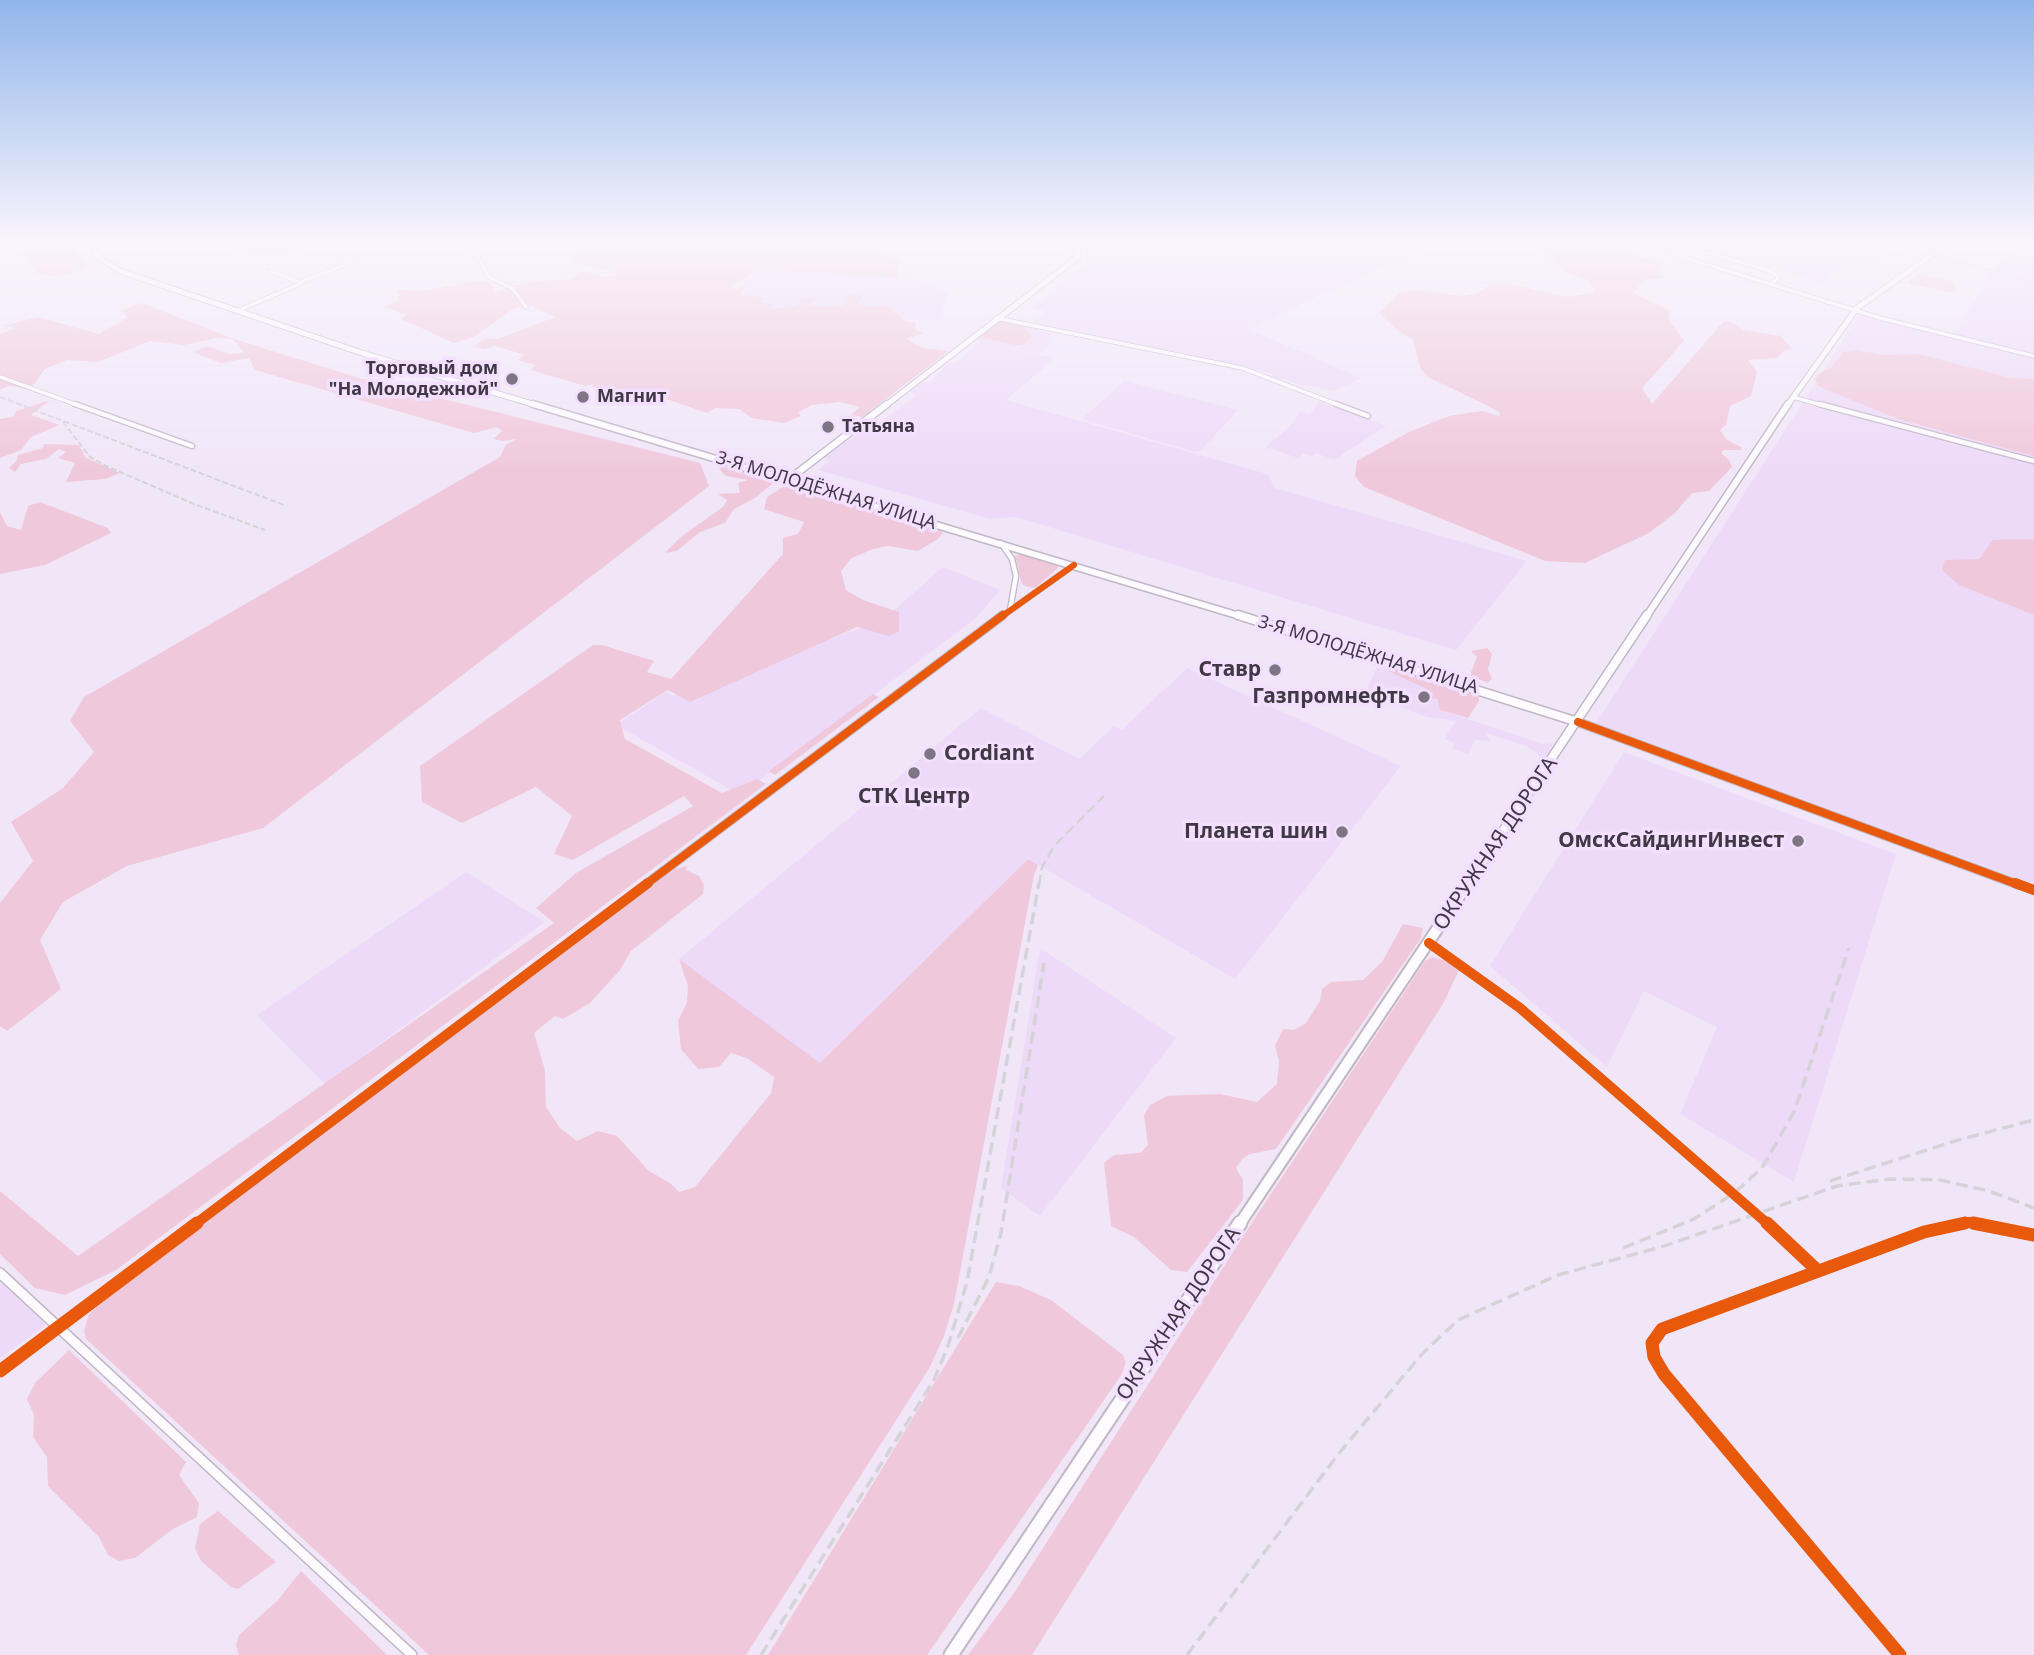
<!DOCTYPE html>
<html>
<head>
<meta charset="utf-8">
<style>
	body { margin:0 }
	canvas { display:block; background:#f1e6f8 }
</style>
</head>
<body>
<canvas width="2034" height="1655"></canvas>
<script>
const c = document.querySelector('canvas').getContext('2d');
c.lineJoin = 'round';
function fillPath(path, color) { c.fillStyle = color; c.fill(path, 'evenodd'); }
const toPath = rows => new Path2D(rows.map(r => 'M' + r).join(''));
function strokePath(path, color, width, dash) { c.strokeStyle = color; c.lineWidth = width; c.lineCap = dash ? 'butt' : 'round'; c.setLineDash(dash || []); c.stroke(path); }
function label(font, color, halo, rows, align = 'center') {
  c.font = font + ' "Noto Sans",sans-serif'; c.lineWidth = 7; c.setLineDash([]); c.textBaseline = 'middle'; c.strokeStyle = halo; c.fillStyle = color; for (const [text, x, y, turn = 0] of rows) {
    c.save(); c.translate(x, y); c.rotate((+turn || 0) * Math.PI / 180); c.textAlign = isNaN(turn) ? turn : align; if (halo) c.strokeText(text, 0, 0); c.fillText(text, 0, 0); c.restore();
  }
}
const built = toPath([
	[1053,238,1444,238,1248,329,1361,378,1334,391,1269,377,1272,374,1265,372,1030,324,1046,311,1031,308,1086,265,1081,248],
	[1627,238,1864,238,1890,246,1872,258,1863,256,1853,261,1822,282,1688,244,1673,252],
	[2034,238,2034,884,1596,723,1862,311,1954,334,1998,264],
	[757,270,918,279,949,293,938,321,728,310],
	[999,319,1040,329,1051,335,1053,342,1039,354,972,339],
	[981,341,1054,359,1006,400,1267,474,1275,488,1527,561,1456,650,1016,517,990,519,818,470,830,461,824,458,861,432,866,433,915,396,911,391,922,383,929,383,948,364,956,363],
	[1124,381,1238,410,1200,451,1195,452,1082,419],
	[1319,401,1386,426,1334,460,1316,453,1312,456,1303,453,1298,458,1266,447,1290,426,1301,411,1310,414],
	[943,567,1000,590,975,619,740,795,616,725,666,692,672,696,718,681,861,628,858,625,894,610],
	[1374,661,1392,666,1390,672,1434,692,1440,710,1543,744,1554,743,1542,761,1537,753,1526,746,1486,733,1490,741,1475,740,1468,754,1452,748,1455,743,1444,739,1456,721,1427,717,1369,696,1367,688,1378,665],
	[1187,668,1401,766,1235,979,1028,859,820,1063,679,959,981,708,1079,759,1114,726,1122,730],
	[1624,752,1896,854,1794,1182,1680,1114,1717,1027,1644,991,1607,1067,1490,966],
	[466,872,545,922,325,1084,257,1015],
	[1040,948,1176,1038,1040,1216,1001,1188],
	[0,1281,40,1316,45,1326,0,1358]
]);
const green = toPath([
	[222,238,328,238,310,247,262,256,222,243],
	[589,238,701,238,705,241,721,238,871,238,859,243,903,261,897,264,898,278,757,270,731,287,737,289,750,279,740,295,764,297,762,302,773,305,767,307,771,309,797,306,802,299,817,296,808,306,843,306,851,300,843,298,848,295,862,296,858,304,873,307,887,305,906,322,916,323,915,329,923,333,906,339,922,348,949,351,862,417,851,415,860,407,840,402,812,405,798,412,801,416,784,423,752,418,739,409,715,408,707,413,640,390,625,392,591,387,594,384,585,386,531,370,535,365,518,360,525,355,495,346,483,349,474,346,486,338,498,339,555,317,530,305,513,309,474,337,454,343,401,319,407,315,384,307,398,301,400,294,396,291,400,290,422,291,477,281,490,282,496,293,507,287,537,281,572,279,581,271,607,277,620,274,580,265,571,256,580,253,577,251,583,248,572,248],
	[1541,238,1578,238,1663,263,1659,270,1666,278,1644,280,1633,293,1670,311,1668,318,1684,341,1642,388,1652,404,1723,322,1729,321,1744,330,1781,336,1792,349,1785,350,1777,358,1748,360,1757,372,1751,396,1730,406,1726,425,1720,430,1727,440,1741,447,1741,450,1724,450,1721,453,1729,460,1732,467,1709,491,1692,493,1675,513,1649,533,1585,563,1545,561,1364,487,1355,476,1357,461,1407,433,1449,416,1482,411,1499,416,1500,412,1428,377,1420,368,1413,339,1398,331,1379,313,1400,293,1418,290,1462,296,1475,294,1492,284,1514,285,1568,297,1596,292,1587,280,1566,272,1545,250,1533,245,1543,242],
	[54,243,73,245,87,266,77,272,58,277,38,274,25,253],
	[1918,274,1951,281,1958,290,1948,292,1908,283],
	[142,303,234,339,356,377,700,463,709,486,263,828,127,866,63,902,40,940,61,989,7,1031,0,1026,0,903,33,861,11,822,63,788,94,752,70,721,84,697,500,457,506,445,517,439,502,441,493,439,502,431,497,427,474,433,255,370,249,358,221,363,192,352,208,346,229,354,245,353,233,339,216,338,184,345,150,341,98,362,67,360,45,369,31,388,8,386,0,390,0,334,17,328,4,326,38,317,99,334,127,318,122,310],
	[998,319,1022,325,1032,337,1022,345,1014,345,985,338,978,333],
	[1856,350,1884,355,1918,354,2011,378,2034,379,2034,456,1898,419,1820,387,1814,379,1820,373,1831,368,1843,352],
	[50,400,31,415,59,425,31,437,21,450,0,458,0,419,13,417,16,411],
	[44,444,79,445,86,458,120,473,105,479,66,482,75,463,58,458,66,452,59,449,46,459,21,464,15,472,9,468,17,460,18,455,43,448],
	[723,467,761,476,770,479,772,484,755,498,734,509,725,523,700,532,677,551,665,553,682,536,723,507,727,500,718,494,740,493,738,483,748,480,726,476,719,469],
	[786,485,943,532,938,539,918,551,888,546,873,549,852,558,841,571,846,590,863,600,899,612,899,631,889,636,857,627,690,702,668,690,620,720,625,739,722,793,757,779,766,784,116,1270,65,1295,35,1288,0,1254,0,1191,78,1256,554,923,536,908,576,873,693,806,684,796,573,860,554,854,572,816,536,787,462,823,422,802,420,766,593,645,602,645,654,661,647,672,671,679,783,554,783,538,798,534,804,522,764,509,767,497],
	[40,502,108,528,111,533,45,565,0,574,0,512,7,526,21,530,28,506],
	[2022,539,2034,540,2034,615,1959,585,1942,570,1945,560,1979,559,1993,540],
	[1023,553,1058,565,1058,568,1035,588,1025,586,1022,584,1015,556],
	[1487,648,1492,654,1488,669,1492,679,1488,683,1471,676,1471,672,1477,657,1471,651],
	[1392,666,1478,694,1479,701,1468,718,1440,710,1437,699,1432,698,1433,692,1390,672,1387,669],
	[873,694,879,697,775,775,769,771],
	[1028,859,1038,865,1034,875,954,1304,944,1336,930,1367,746,1655,429,1655,86,1339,84,1331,89,1314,120,1285,675,869,687,866,686,870,699,876,704,885,703,894,631,951,620,970,590,1003,563,1019,555,1016,534,1033,545,1070,546,1107,560,1128,577,1141,598,1131,617,1136,649,1171,670,1183,679,1192,695,1187,771,1093,774,1077,747,1058,731,1053,719,1067,698,1069,681,1049,678,1021,687,1002,688,986,679,959,820,1063],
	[1403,924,1423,928,1421,938,1276,1149,1250,1154,1242,1159,1236,1168,1243,1180,1243,1200,1187,1272,1171,1270,1134,1237,1111,1226,1104,1163,1114,1155,1140,1153,1148,1145,1144,1115,1150,1105,1167,1096,1187,1095,1220,1094,1257,1102,1277,1084,1279,1061,1275,1046,1283,1029,1294,1030,1306,1023,1320,1001,1322,989,1331,982,1363,980,1382,962],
	[1432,957,1447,961,1459,970,1444,1002,1032,1655,968,1655,1014,1593,1253,1221,1425,961],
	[996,1282,1019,1286,1051,1300,1123,1355,1126,1362,1122,1374,927,1655,768,1655],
	[69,1350,186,1462,179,1475,199,1503,197,1517,173,1529,135,1558,119,1561,108,1555,99,1537,48,1486,47,1457,33,1437,34,1415,27,1399,35,1383],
	[218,1511,276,1562,238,1589,231,1587,201,1561,195,1548,200,1524],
	[301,1571,387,1655,239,1655,236,1645,239,1635,278,1600]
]);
const streetFar4 = toPath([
	[468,238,489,277,512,288,526,307],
	[1621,238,1880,318,2034,356],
	[1659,238,1770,271,1779,277,1772,284],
	[0,249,33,238],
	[302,281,356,261],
	[237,311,302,283,270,271],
	[996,318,1242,368,1341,406],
	[0,377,80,406],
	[1793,397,1825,406]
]);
const streetFar3 = toPath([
	[75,404,192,446],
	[1336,404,1368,416],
	[1819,404,2034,461],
	[1001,543,1012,559,1016,576,1010,610],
	[1001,617,1074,565]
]);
const streetFar2 = toPath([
	[1578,722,2019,885],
	[645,885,1003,615]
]);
const streetFar1 = toPath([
	[2015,883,2034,890],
	[1429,943,1520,1008,1769,1225],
	[194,1225,648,883],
	[1957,1225,1969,1222,1982,1225]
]);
const street = toPath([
	[1767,1223,1818,1271],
	[1973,1223,2034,1235],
	[0,1273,412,1655],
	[0,1371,197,1223],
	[1900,1655,1664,1374,1654,1357,1652,1343,1662,1329,1924,1232,1965,1223]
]);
const secondaryFar4 = toPath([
	[88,238,98,257,120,271,362,353,539,406],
	[885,406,1078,257,1077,248,1047,238],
	[1787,406,1857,308,1956,238]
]);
const secondaryFar3 = toPath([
	[533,404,1243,617],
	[788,480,887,404],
	[1646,617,1788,404]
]);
const secondaryFar2 = toPath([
	[1238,615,1578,722],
	[1467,885,1647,615]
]);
const secondaryFar1 = toPath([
	[1239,1225,1468,883]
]);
const secondary = toPath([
	[951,1655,1240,1223]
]);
const railFar2 = toPath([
	[1871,238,2034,282],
	[0,397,284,505],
	[63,422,90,457,104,465,194,504,265,530]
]);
const railFar1 = toPath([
	[1039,885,1042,867,1054,846,1104,796]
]);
const rail = toPath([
	[1830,1181,1958,1140,2034,1120],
	[1623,1248,1694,1219,1734,1193,1762,1168,1794,1112,1849,948],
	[958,1338,989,1277,1001,1233,1044,963],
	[761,1655,934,1380,948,1346,967,1282,1039,883],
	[1187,1655,1340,1452,1422,1354,1458,1320,1558,1275,1661,1247,1837,1186,1890,1179,1940,1180,1989,1191,2034,1208]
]);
const cyclewayFar3 = toPath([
	[1001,617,1074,565]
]);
const cyclewayFar2 = toPath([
	[1578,722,2019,885],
	[645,885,1003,615]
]);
const cyclewayFar1 = toPath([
	[2015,883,2034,890],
	[1429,943,1520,1008,1769,1225],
	[194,1225,648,883],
	[1957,1225,1969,1222,1982,1225]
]);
const cycleway = toPath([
	[1767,1223,1818,1271],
	[1973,1223,2034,1235],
	[0,1371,197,1223],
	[1900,1655,1664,1374,1654,1357,1652,1343,1662,1329,1924,1232,1965,1223]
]);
const markers = [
	[512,379,7,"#7e7584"],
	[583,397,7,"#7e7584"],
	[828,427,7,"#7e7584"],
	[1275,670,7,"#7e7584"],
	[1424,697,7,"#7e7584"],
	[930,754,7,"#7e7584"],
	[914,773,7,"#7e7584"],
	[1342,832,7,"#7e7584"],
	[1798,841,7,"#7e7584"]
];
const farPoinames = [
	["Торговый дом",498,369,"right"],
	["\"На Молодежной\"",498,390,"right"],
	["Магнит",597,397],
	["Татьяна",842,427]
];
const farStreetnames = [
	["3-Я МОЛОДЁЖНАЯ УЛИЦА",826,491,17],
	["3-Я МОЛОДЁЖНАЯ УЛИЦА",1368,655,17]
];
const poiNames = [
	["Ставр",1261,670],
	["Газпромнефть",1410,697],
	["Cordiant",944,754,"left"],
	["СТК Центр",914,797,"center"],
	["Планета шин",1328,832],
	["ОмскСайдингИнвест",1784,841]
];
const streetNames = [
	["ОКРУЖНАЯ ДОРОГА",1496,844,-56],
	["ОКРУЖНАЯ ДОРОГА",1179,1314,-56]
];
fillPath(built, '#eddaf8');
fillPath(green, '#f0c8dc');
strokePath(streetFar4, '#c1b8c6', 5);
strokePath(streetFar3, '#c1b8c6', 7);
strokePath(streetFar2, '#c1b8c6', 10);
strokePath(streetFar1, '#c1b8c6', 10);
strokePath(street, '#c1b8c6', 12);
strokePath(secondaryFar4, '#c1b8c6', 7);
strokePath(secondaryFar3, '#c1b8c6', 9);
strokePath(secondaryFar2, '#c1b8c6', 11);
strokePath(secondaryFar1, '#c1b8c6', 14);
strokePath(secondary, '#c1b8c6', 17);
strokePath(streetFar4, '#fdfbfe', 3.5);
strokePath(streetFar3, '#fdfbfe', 4.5);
strokePath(streetFar2, '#fdfbfe', 6);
strokePath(streetFar1, '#fdfbfe', 7);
strokePath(street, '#fdfbfe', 9);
strokePath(secondaryFar4, '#fdfbfe', 5);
strokePath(secondaryFar3, '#fdfbfe', 6);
strokePath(secondaryFar2, '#fdfbfe', 8);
strokePath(secondaryFar1, '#fdfbfe', 10);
strokePath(secondary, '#fdfbfe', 13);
strokePath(railFar2, '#d6d3d8', 2, [6, 2.5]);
strokePath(railFar1, '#d6d3d8', 2.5, [10, 5]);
strokePath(rail, '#d6d3d8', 3.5, [12, 6]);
strokePath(cyclewayFar3, '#e8590c', 6);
strokePath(cyclewayFar2, '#e8590c', 8);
strokePath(cyclewayFar1, '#e8590c', 10);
strokePath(cycleway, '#e8590c', 13);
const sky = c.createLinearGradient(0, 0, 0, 470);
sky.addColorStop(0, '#91b6eb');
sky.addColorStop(0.51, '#f9f4fc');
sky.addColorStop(1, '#f9f4fc00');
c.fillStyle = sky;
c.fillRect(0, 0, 2034, 470);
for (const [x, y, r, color] of markers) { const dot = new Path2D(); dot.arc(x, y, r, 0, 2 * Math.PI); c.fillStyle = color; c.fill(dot); strokePath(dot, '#f3dfff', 2.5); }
label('bold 18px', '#403845', '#f3dfff', farPoinames, 'left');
label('18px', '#403845', '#f3dfff', farStreetnames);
label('bold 21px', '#403845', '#f3dfff', poiNames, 'right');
label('21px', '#403845', '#f3dfff', streetNames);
</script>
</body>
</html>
